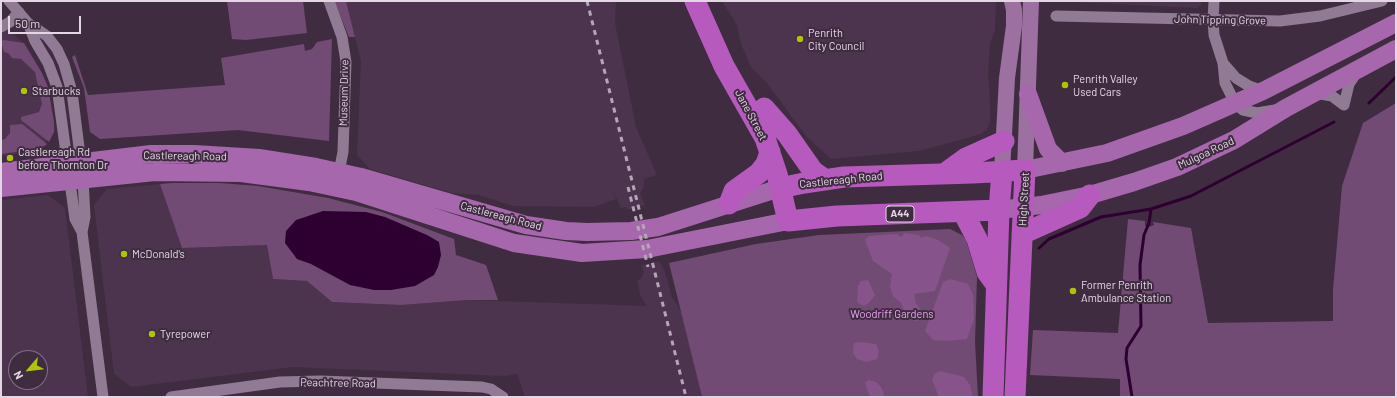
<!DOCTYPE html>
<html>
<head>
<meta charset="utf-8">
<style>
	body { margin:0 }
	#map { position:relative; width:1397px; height:398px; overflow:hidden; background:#402c41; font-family:Barlow,sans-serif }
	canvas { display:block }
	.frame { position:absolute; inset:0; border:2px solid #e3d7e4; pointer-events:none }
	.north { position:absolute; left:8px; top:350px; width:40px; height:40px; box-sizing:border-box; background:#402c41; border:1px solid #817082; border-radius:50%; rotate:242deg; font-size:11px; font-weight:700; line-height:16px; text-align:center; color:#e3d7e4 }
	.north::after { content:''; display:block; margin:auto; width:14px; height:18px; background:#afc504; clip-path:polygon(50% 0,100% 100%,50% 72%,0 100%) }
	.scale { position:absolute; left:8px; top:16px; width:73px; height:18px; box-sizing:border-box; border:2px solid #e3d7e4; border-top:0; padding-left:5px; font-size:12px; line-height:14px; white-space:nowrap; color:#e3d7e4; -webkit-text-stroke:3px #402c41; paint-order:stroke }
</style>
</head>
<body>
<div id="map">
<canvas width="1397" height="398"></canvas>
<div class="frame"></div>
<div class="north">N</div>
<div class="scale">50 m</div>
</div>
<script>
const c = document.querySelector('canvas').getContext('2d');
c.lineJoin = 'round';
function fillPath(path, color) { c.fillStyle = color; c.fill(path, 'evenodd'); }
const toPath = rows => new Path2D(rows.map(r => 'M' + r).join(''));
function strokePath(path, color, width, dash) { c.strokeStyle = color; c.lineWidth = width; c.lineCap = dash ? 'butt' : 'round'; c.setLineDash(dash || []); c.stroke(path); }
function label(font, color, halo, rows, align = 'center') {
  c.font = font + ' Barlow,sans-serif'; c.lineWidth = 4; c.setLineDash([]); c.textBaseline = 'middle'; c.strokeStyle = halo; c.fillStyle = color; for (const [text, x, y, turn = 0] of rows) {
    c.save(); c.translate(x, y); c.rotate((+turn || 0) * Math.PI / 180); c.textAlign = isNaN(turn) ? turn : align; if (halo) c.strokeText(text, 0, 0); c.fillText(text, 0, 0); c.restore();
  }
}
const built = toPath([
	[346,1,616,1,615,23,636,127,657,175,644,179,644,187,640,193,645,205,627,210,626,207,621,208,612,188,616,199,594,207,513,206,479,195,452,193,417,183,370,169,357,155,361,61],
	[722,1,996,1,995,30,990,43,988,73,990,103,990,122,987,129,981,134,974,136,919,151,831,159,806,136,767,83,751,67,741,44,737,25],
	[1054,1,1201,1,1201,4,1197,8],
	[1,22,23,43,47,88,55,130,41,148,36,148,37,152,1,156],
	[160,184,182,248,267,245,273,279,307,281,332,302,401,305,467,300,647,306,641,297,637,281,641,278,644,272,641,266,659,261,665,272,672,297,682,313,702,397,525,397,517,374,504,376,293,367,131,387,114,374,94,205,107,189],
	[48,195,65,208,88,397,1,397,1,200],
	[16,358,40,358,40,382,16,382]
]);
const green = toPath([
	[227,1,303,1,307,33,246,40,232,39],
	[334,1,346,1,355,37,349,37],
	[332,39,329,141,238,130,100,139,90,132,84,88,72,57,75,55,88,95,225,85,221,58,304,44,305,51,312,49,317,42],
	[4,40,24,43,42,73,48,87,54,122,54,132,49,142,21,120,21,117,39,112,42,104,35,72,21,59,12,58,8,53,4,52,1,41],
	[1396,103,1396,397,1120,397,1120,379,1030,375,1033,330,1118,333,1128,219,1145,221,1145,226,1149,227,1154,225,1153,222,1191,228,1208,323,1333,321,1333,290,1342,186,1363,123],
	[22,124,47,144,46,145,39,149,1,154,1,140,5,139,10,133,10,125],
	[172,183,220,183,258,186,328,198,382,212,454,239,456,255,486,265,498,300,467,300,401,305,332,302,307,281,273,279,267,245,182,248,160,184],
	[950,229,962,235,966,240,977,277,975,342,978,397,702,397,669,263,756,244,819,235]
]);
const forest = toPath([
	[905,233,919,235,921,238,926,236,938,240,950,248,935,291,914,294,916,303,922,312,920,319,917,321,912,320,907,317,901,303,893,296,890,287,892,274,873,261,865,240,869,236,897,234,901,237],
	[951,279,968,284,973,295,974,319,967,339,948,341,933,340,925,331,943,282],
	[868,280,875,295,869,303,864,306,857,302,858,286,861,281],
	[861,342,876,344,879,351,877,359,866,362,857,359,853,353,854,343],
	[940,371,964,377,970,385,973,397,939,397,932,380,934,374],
	[869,380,876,382,880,386,883,391,884,397,870,397,865,383]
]);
const water = toPath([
	[323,211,366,212,385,217,427,235,439,242,441,255,438,267,434,275,415,286,391,290,374,290,350,285,311,264,297,259,285,243,286,231,296,220]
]);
const stream = toPath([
	[1369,103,1396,77],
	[1039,248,1049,239,1101,217,1151,209],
	[1132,397,1126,359,1127,348,1141,326,1140,265,1144,235,1149,223,1151,209,1191,196,1334,122]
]);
const street = toPath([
	[9,1,28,23,47,36,57,49,64,64,72,92,83,179,85,217,82,232,103,397],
	[329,1,342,37,346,62,343,152,338,177],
	[1214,1,1213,20,1214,35,1223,63,1225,83,1235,103,1243,110,1257,113,1275,110],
	[1056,16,1280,21,1320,16,1382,1],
	[28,23,35,41,48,63,57,87,75,219,82,232],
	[1,27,10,22,19,12],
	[1223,63,1236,78,1249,86,1263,91],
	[1315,93,1332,96,1344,105,1349,84,1357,72],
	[171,397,280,382,320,381,482,387,491,389,503,397]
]);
const secondary = toPath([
	[1025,170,1031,1],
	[1002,172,1007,78,1014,26,1014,10,1012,1]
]);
const primary = toPath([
	[1028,94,1048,149,1062,163],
	[1025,170,1107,153,1183,126,1263,91,1396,23],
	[1,172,151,154,194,154,259,158,316,167,361,177,526,225,566,231,587,232,631,231,658,227,780,188],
	[1,188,155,172,241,173,309,182,356,192,514,243,582,253,647,249,788,221],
	[999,210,1041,205,1090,195,1134,182,1177,167,1234,140,1286,108,1396,49]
]);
const highway = toPath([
	[695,1,724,66,765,138,777,174,788,221,837,216,999,210],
	[764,108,787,134,813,171,824,179],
	[944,174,966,158,1004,141],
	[780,188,804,183,844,177,973,173,1025,170,1015,397],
	[729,204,734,191,759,173,766,164,770,152],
	[963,212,977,239,987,272,995,283],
	[1022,234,1080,208,1090,195],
	[993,397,999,210,1002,172]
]);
const rail = toPath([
	[587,1,686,397],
	[628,187,648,267]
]);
const markers = [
	[800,39,4,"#afc504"],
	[1065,85,4,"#afc504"],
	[24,91,4,"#afc504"],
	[10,158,4,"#afc504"],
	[124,254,4,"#afc504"],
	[1073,291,4,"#afc504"],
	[152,334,4,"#afc504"]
];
const shields = [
	[900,214,28]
];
const shieldNames = [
	["A44",900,214]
];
const streetNames = [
	["John Tipping Grove",1220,20,1],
	["Museum Drive",344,93,-89],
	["Jane Street",751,115,62],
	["Mulgoa Road",1206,153,-25],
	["Castlereagh Road",185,156,1],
	["Castlereagh Road",841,180,-6],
	["High Street",1024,199,-87],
	["Castlereagh Road",501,216,15],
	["Peachtree Road",338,383,1]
];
const poiNames = [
	["Penrith",808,33],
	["City Council",808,46],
	["Penrith Valley",1073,79],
	["Used Cars",1073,92],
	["Starbucks",32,91],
	["Castlereagh Rd",18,152],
	["before Thornton Dr",18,165],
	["McDonald's",132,254],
	["Former Penrith",1081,285],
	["Ambulance Station",1081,298],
	["Tyrepower",160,334]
];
const parkNames = [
	["Woodriff Gardens",892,314]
];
fillPath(built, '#4c334e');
fillPath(green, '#724b75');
fillPath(forest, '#86538a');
fillPath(water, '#2d0031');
strokePath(stream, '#2d0031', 3);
strokePath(street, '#917a93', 11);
strokePath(secondary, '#9c70a0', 16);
strokePath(primary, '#a767ad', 18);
strokePath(highway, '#b65abe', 21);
strokePath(rail, '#b5a6b6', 3, [5, 5]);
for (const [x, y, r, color] of markers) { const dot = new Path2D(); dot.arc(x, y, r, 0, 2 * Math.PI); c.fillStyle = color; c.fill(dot); strokePath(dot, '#402c41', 1.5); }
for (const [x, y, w] of shields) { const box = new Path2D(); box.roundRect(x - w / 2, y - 8, w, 16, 3); c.fillStyle = '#402c41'; c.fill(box); strokePath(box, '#e3d7e4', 1); }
label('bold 10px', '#e3d7e4', null, shieldNames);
label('11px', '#e3d7e4', '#402c41', streetNames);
label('11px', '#e3d7e4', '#402c41', poiNames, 'left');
label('11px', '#eda4f3', '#402c41', parkNames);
</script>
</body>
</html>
